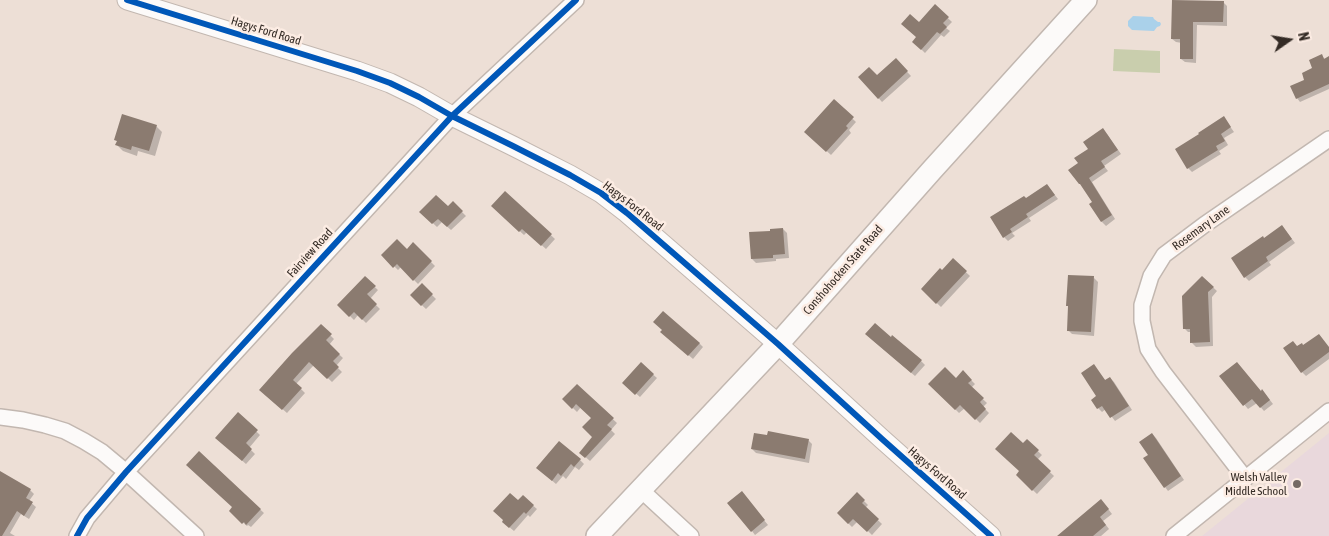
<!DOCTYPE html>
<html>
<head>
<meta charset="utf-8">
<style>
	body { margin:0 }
	#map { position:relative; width:1329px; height:536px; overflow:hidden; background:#eddfd6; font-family:"Asap Condensed",sans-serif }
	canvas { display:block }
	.north { position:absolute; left:1264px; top:15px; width:50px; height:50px; -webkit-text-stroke:4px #fcece3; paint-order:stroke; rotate:77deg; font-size:14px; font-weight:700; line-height:20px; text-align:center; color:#342b25 }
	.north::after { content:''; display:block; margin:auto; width:18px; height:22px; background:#342b25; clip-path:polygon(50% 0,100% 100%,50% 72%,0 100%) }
</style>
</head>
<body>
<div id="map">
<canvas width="1329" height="536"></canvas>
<div class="north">N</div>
</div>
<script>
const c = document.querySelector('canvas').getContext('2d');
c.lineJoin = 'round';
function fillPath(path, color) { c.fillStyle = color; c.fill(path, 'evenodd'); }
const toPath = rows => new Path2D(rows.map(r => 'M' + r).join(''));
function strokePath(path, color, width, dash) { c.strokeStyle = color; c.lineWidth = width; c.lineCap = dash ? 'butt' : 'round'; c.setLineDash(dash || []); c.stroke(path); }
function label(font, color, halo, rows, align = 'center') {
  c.font = font + ' "Asap Condensed",sans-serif'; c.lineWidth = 5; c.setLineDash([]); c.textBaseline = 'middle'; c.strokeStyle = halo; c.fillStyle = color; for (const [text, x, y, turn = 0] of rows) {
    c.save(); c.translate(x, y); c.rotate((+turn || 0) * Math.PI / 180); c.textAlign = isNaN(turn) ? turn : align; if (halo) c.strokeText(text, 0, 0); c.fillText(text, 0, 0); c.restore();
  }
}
const education = toPath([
	[1329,433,1329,536,1202,536]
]);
const green = toPath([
	[1114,49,1160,51,1160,73,1113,71]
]);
const water = toPath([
	[1133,16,1153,17,1154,19,1158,22,1160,22,1161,24,1160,26,1157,27,1154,31,1132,30,1128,26,1128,21]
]);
const shadow = toPath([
	[1173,2,1223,2,1227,6,1227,26,1197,25,1196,63,1185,62,1181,59,1182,43,1176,42,1172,39],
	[935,6,952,22,946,28,950,31,944,37,941,35,925,53,914,42,918,38],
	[1322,56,1325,59,1329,58,1329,89,1300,102,1297,98,1306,80],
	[896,60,911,76,882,102,860,77,877,77],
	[834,101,856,122,849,130,851,133,831,155,806,132],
	[1224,118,1234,132,1224,138,1228,145,1219,151,1221,154,1192,172,1188,168],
	[156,126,162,132,155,156,138,151,137,156,123,151,117,145,118,142,115,139],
	[1107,134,1121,154,1104,166,1108,171,1092,182,1115,219,1106,226,1102,222,1091,204,1094,203,1080,163,1090,149],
	[1047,185,1058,199,1029,218,1031,221,1012,233,1015,236,1008,241,1004,237,1026,200],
	[505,192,555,239,546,249,527,232,524,235,492,206],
	[453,203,466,216,451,230,442,222,437,227,421,212,448,208],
	[783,229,787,233,789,258,776,259,776,261,756,263,752,259,771,232],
	[1286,231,1295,243,1269,262,1271,265,1249,281,1245,277,1264,240],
	[413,244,435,266,418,284,401,267,398,270,383,255,407,251],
	[953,260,970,276,941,307,922,289,942,272],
	[1202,277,1217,291,1212,297,1213,346,1196,347,1192,343,1191,332,1188,332,1184,328],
	[365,278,378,290,370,299,380,309,366,323,358,315,354,320,339,305],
	[1094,278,1098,282,1094,336,1072,334,1068,330,1070,308,1067,305],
	[422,285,436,299,426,309,411,295],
	[321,326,334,339,329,345,343,358,336,366,342,372,332,382,314,365,296,384,305,393,287,413,261,390],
	[666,335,699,343,703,347,693,359],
	[870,338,921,361,925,365,915,376],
	[1303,347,1329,348,1329,359,1306,376,1302,372],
	[641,364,657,378,640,397,624,383],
	[1094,366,1106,381,1110,378,1114,382,1132,410,1115,421,1106,409,1102,412,1098,408,1098,397],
	[963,372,975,384,971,388,987,403,983,407,989,413,980,423,965,408,959,413,930,384,956,380],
	[1221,377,1261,392,1266,395,1273,404,1264,411,1257,403,1248,409],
	[577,386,617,423,611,430,615,434,590,461,581,453,594,437,592,418,581,407,577,412,564,399],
	[238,414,260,435,249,448,255,454,246,464,220,441],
	[1152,434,1156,438,1184,480,1168,491,1165,487,1150,455],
	[808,440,812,444,809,463,756,453,752,449],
	[1027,441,1042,455,1037,460,1054,476,1037,494,1017,475,1021,471,1023,445],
	[199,453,264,513,251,527,248,525,247,526,230,511,234,507],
	[580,460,584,464,579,470,575,467,566,479,563,476,556,484,542,472],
	[0,475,30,490,34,494,29,501,36,507,29,519,21,514,10,533,15,536,0,536],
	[857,494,868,505,865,508,882,524,872,535,858,521,852,527,838,513],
	[523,497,537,509,530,517,528,515,514,531,503,522],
	[745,497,768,525,755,535,752,531],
	[1105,505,1112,514,1103,521,1109,529,1101,536,1067,536]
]);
const building = toPath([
	[1172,0,1224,1,1223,22,1193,22,1193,59,1180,59,1180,39,1171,39],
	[935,4,949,17,943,23,947,27,940,34,937,32,921,50,912,42,916,37,901,24,910,14,919,22],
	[1322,54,1324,59,1329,56,1329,84,1296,99,1290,86,1304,80,1302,73,1312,68,1309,60],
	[896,58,908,71,878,99,858,77,869,67,877,75],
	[834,99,854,117,846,126,848,128,826,152,804,132],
	[122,114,157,125,149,151,132,146,131,150,115,145,117,141,114,140],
	[1224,116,1231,127,1221,134,1225,141,1216,146,1218,150,1187,169,1175,149,1199,134,1198,133],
	[1103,128,1118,150,1101,161,1105,167,1089,178,1112,215,1101,222,1089,204,1092,202,1080,184,1079,184,1068,170,1078,163,1074,158,1088,149,1083,142],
	[1047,184,1055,195,1026,214,1028,217,1010,229,1012,232,1003,238,990,217,1024,196,1026,198],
	[505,191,552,234,541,246,522,229,519,232,491,206],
	[436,195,448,206,453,201,463,211,447,227,438,219,432,224,419,212],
	[1282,225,1292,239,1266,257,1268,261,1244,278,1231,258,1263,236,1264,238],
	[783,228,785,254,773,255,773,258,751,259,749,232,770,231,770,229],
	[397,239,407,249,413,242,432,261,413,281,397,264,393,268,381,255],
	[953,258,967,271,936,304,921,289,940,268,942,270],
	[1068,275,1094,276,1091,332,1067,331,1068,306,1066,306],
	[365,276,376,286,367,294,377,304,362,320,354,312,349,317,337,305],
	[1202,276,1214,287,1208,292,1210,342,1190,343,1190,329,1183,329,1182,296],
	[422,283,433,294,421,306,410,295],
	[663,311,700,343,688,356,660,332,662,330,653,322],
	[875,323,891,337,892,335,922,360,911,373,865,334],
	[321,324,332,334,326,340,340,354,333,361,339,367,327,379,309,362,293,380,302,388,282,410,259,390,292,353],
	[1319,334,1329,347,1329,352,1301,373,1283,348,1293,341,1297,346,1302,343,1303,345],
	[641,362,654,374,635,395,622,383],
	[1237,362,1261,391,1262,389,1270,400,1260,408,1252,399,1243,406,1219,376],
	[1094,364,1105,380,1110,377,1129,406,1110,418,1102,406,1097,409,1091,400,1096,396,1081,373],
	[945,367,956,378,963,370,972,380,968,383,984,398,980,402,986,409,975,420,960,405,955,410,928,384],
	[577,384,614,418,607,425,612,429,585,458,579,453,592,437,582,427,591,418,576,404,572,409,562,399],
	[238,412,258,430,246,443,252,449,242,461,215,438],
	[768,431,809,439,805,459,751,449,754,433,767,435],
	[1011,432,1023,443,1027,439,1039,450,1034,455,1051,471,1032,491,1016,475,1019,471,995,449],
	[1152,433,1181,476,1164,488,1143,458,1148,455,1139,442],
	[559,441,581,459,574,467,571,464,561,476,558,473,552,481,536,468],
	[199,451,261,509,246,525,244,522,242,524,229,511,232,507,186,465],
	[0,471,31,489,26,498,33,502,24,516,17,511,2,536,0,536],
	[742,491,765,520,751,532,727,503],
	[857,492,865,500,862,503,879,519,867,532,853,519,848,524,837,513],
	[510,493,518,500,523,495,534,505,526,514,524,512,509,528,502,522,503,520,493,511],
	[1101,499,1109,509,1100,517,1106,525,1093,536,1057,536]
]);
const minor = toPath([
	[0,417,23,420,45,425,65,431,84,441,102,452,126,472,196,536],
	[1245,478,1163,372,1148,349,1142,321,1142,305,1151,276,1164,255,1204,225,1329,139],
	[640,489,691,536],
	[77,536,87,518,126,472,452,116,576,0],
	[1174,536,1329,411]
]);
const tertiary = toPath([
	[127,0,357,71,390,83,419,97,452,116,513,146,570,175,601,193,627,213,778,344,882,439,991,536]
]);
const secondary = toPath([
	[597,536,778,344,932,170,1086,0]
]);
const cycleway = toPath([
	[127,0,357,71,390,83,419,97,452,116,513,146,570,175,601,193,627,213,778,344,882,439,991,536],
	[77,536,87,518,126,472,452,116,576,0]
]);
const markers = [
	[1297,484,5,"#756a63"]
];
const streetNames = [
	["Hagys Ford Road",266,31,17],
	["Hagys Ford Road",633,206,38],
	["Rosemary Lane",1201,228,-36],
	["Fairview Road",310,253,-48],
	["Conshohocken State Road",843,270,-49],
	["Hagys Ford Road",937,473,41]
];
const poiNames = [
	["Welsh Valley",1287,477],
	["Middle School",1287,491]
];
fillPath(education, '#e9d8dc');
fillPath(green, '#c9cead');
fillPath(water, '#aad1ea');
fillPath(shadow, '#0003');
fillPath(building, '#8b7b70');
strokePath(minor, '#c2b7b0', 18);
strokePath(tertiary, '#c2b7b0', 21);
strokePath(secondary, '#c2b7b0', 24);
strokePath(minor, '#fcfaf9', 15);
strokePath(tertiary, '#fcfaf9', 19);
strokePath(secondary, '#fcfaf9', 21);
strokePath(cycleway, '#0057b8', 6);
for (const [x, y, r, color] of markers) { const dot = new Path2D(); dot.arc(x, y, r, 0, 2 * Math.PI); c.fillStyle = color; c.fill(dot); strokePath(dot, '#fcece3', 2); }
label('12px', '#342b25', '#fcece3', streetNames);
label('12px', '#342b25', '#fcece3', poiNames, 'right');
</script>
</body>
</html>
